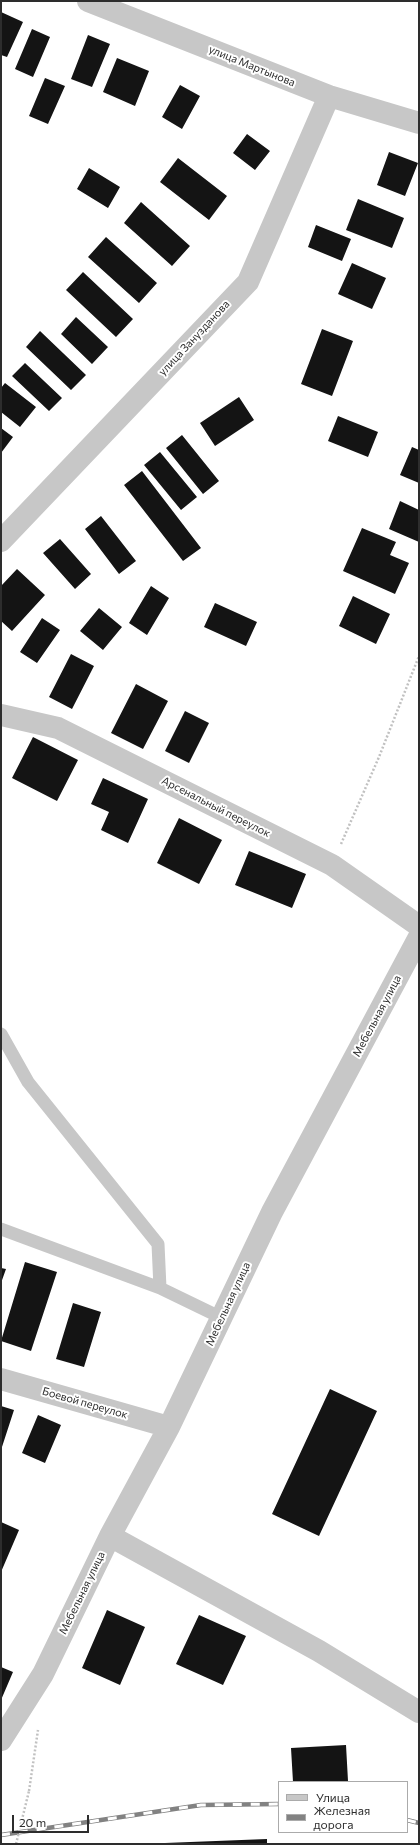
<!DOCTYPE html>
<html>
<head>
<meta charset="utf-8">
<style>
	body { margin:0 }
	#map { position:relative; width:420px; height:1845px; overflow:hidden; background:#fff; font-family:Commissioner,sans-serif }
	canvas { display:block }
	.frame { position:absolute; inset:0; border:2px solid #2d2d2d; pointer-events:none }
	.legend { position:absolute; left:278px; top:1781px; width:130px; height:52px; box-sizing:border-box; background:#fff; border:1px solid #ababab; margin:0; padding:5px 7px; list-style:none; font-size:12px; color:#2d2d2d }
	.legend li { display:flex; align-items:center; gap:8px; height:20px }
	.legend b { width:20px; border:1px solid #ababab }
	.scale { position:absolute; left:12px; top:1815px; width:77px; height:18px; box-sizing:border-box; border:2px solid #2d2d2d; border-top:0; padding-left:5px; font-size:12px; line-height:14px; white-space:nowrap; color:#2d2d2d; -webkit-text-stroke:3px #fff; paint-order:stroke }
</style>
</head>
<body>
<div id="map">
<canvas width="420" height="1845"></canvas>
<div class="frame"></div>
<ul class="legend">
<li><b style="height:5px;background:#c7c7c7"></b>Улица</li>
<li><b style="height:5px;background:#828282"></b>Железная дорога</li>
</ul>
<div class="scale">20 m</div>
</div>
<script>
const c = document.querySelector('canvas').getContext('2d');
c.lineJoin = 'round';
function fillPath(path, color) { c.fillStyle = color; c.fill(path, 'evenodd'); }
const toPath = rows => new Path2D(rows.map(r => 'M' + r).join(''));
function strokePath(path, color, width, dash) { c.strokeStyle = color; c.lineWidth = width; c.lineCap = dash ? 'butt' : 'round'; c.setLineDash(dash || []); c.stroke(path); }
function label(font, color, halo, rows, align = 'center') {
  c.font = font + ' Commissioner,sans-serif'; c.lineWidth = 4; c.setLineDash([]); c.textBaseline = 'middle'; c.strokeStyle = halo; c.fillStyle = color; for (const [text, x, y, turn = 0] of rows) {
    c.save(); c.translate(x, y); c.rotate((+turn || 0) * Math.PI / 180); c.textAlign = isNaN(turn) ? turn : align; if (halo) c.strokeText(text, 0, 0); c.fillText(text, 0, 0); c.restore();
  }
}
const building = toPath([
	[1,12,23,22,7,57,1,55],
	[32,29,50,37,33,77,15,69],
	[88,35,110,44,92,87,71,79],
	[117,58,149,71,135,106,103,92],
	[45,78,65,86,48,124,29,116],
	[180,85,200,96,182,129,162,117],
	[247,134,270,151,255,170,233,153],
	[389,152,418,163,405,196,377,185],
	[178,158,227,196,209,220,160,182],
	[89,168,120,187,108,208,77,189],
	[358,199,404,218,392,248,346,230],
	[141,202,190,246,172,266,124,223],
	[316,225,351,239,342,261,308,247],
	[106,237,157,283,139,303,88,257],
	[352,263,386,278,372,309,338,294],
	[83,272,133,319,116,337,66,290],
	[76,317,108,347,92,364,61,334],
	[322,329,353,341,332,396,301,384],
	[40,331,86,375,71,390,26,347],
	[25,363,62,398,49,411,12,376],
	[5,383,36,407,20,427,1,412,1,388],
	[239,397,254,420,215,446,200,423],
	[338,416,378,432,368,457,328,441],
	[1,428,13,437,1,453],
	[182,435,219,481,203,494,166,448],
	[412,447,419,450,419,483,400,475],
	[160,452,197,497,181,510,144,465],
	[142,471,201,548,183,561,124,485],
	[400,501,419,510,419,542,389,529],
	[101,516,136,561,119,574,85,529],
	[362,528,396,542,390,555,409,563,395,594,343,571],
	[60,539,91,574,75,589,43,553],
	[17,569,45,595,12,631,1,621,1,586],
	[151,586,169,598,147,635,129,623],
	[353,596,390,614,376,644,339,626],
	[215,603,257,622,246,646,204,627],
	[99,608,122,627,103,650,80,631],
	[42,618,60,630,37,663,20,652],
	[71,654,94,666,72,709,49,697],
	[136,684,168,701,143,749,111,733],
	[185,711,209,723,189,763,165,751],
	[33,737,78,760,57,801,12,778],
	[103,778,148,799,128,843,101,830,109,812,91,804],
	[179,818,222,840,199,884,157,863],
	[249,851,306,874,292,908,235,885],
	[25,1262,57,1272,31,1351,1,1341],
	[1,1268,6,1269,1,1283],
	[73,1303,101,1312,84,1367,56,1359],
	[330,1389,377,1411,319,1536,272,1514],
	[1,1406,14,1410,1,1450],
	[38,1415,61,1425,45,1463,22,1453],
	[1,1522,19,1530,1,1572],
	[107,1610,145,1627,120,1685,82,1668],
	[199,1615,246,1636,223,1685,176,1664],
	[1,1667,13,1672,1,1700],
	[346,1745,348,1781,293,1782,291,1748],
	[267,1839,267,1844,162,1843,165,1843]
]);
const path = toPath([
	[341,844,379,757,419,656],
	[29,1791,38,1730]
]);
const service = toPath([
	[1,1034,28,1082,158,1244,160,1288],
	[1,1229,160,1288,222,1318]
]);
const minor = toPath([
	[88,1,329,96,419,123],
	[1,541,248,282,329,96],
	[1,715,58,728,332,865,419,926],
	[1,1379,169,1427],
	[110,1536,319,1651,419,1712],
	[1,1740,43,1674,110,1536,169,1427,272,1212,419,937]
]);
const rail = toPath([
	[407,1820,419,1823],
	[1,1835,201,1805,279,1804]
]);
const pathBridge = toPath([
	[16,1844,29,1791]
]);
const streetNames = [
	["улица Мартынова",252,66,22],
	["улица Занузданова",194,338,-47],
	["Арсенальный переулок",216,807,27],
	["Мебельная улица",377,1016,-62],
	["Мебельная улица",228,1304,-65],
	["Боевой переулок",85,1403,16],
	["Мебельная улица",82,1593,-64]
];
fillPath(building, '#141414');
strokePath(path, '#c1c1c1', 2.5, [2, 2]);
strokePath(service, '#c7c7c7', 13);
strokePath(minor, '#c7c7c7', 22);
strokePath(rail, '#828282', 4.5);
strokePath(rail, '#fff', 3, [9]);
strokePath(pathBridge, '#c1c1c1', 2.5, [2, 2]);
label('11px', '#2d2d2d', '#fff', streetNames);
</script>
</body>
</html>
